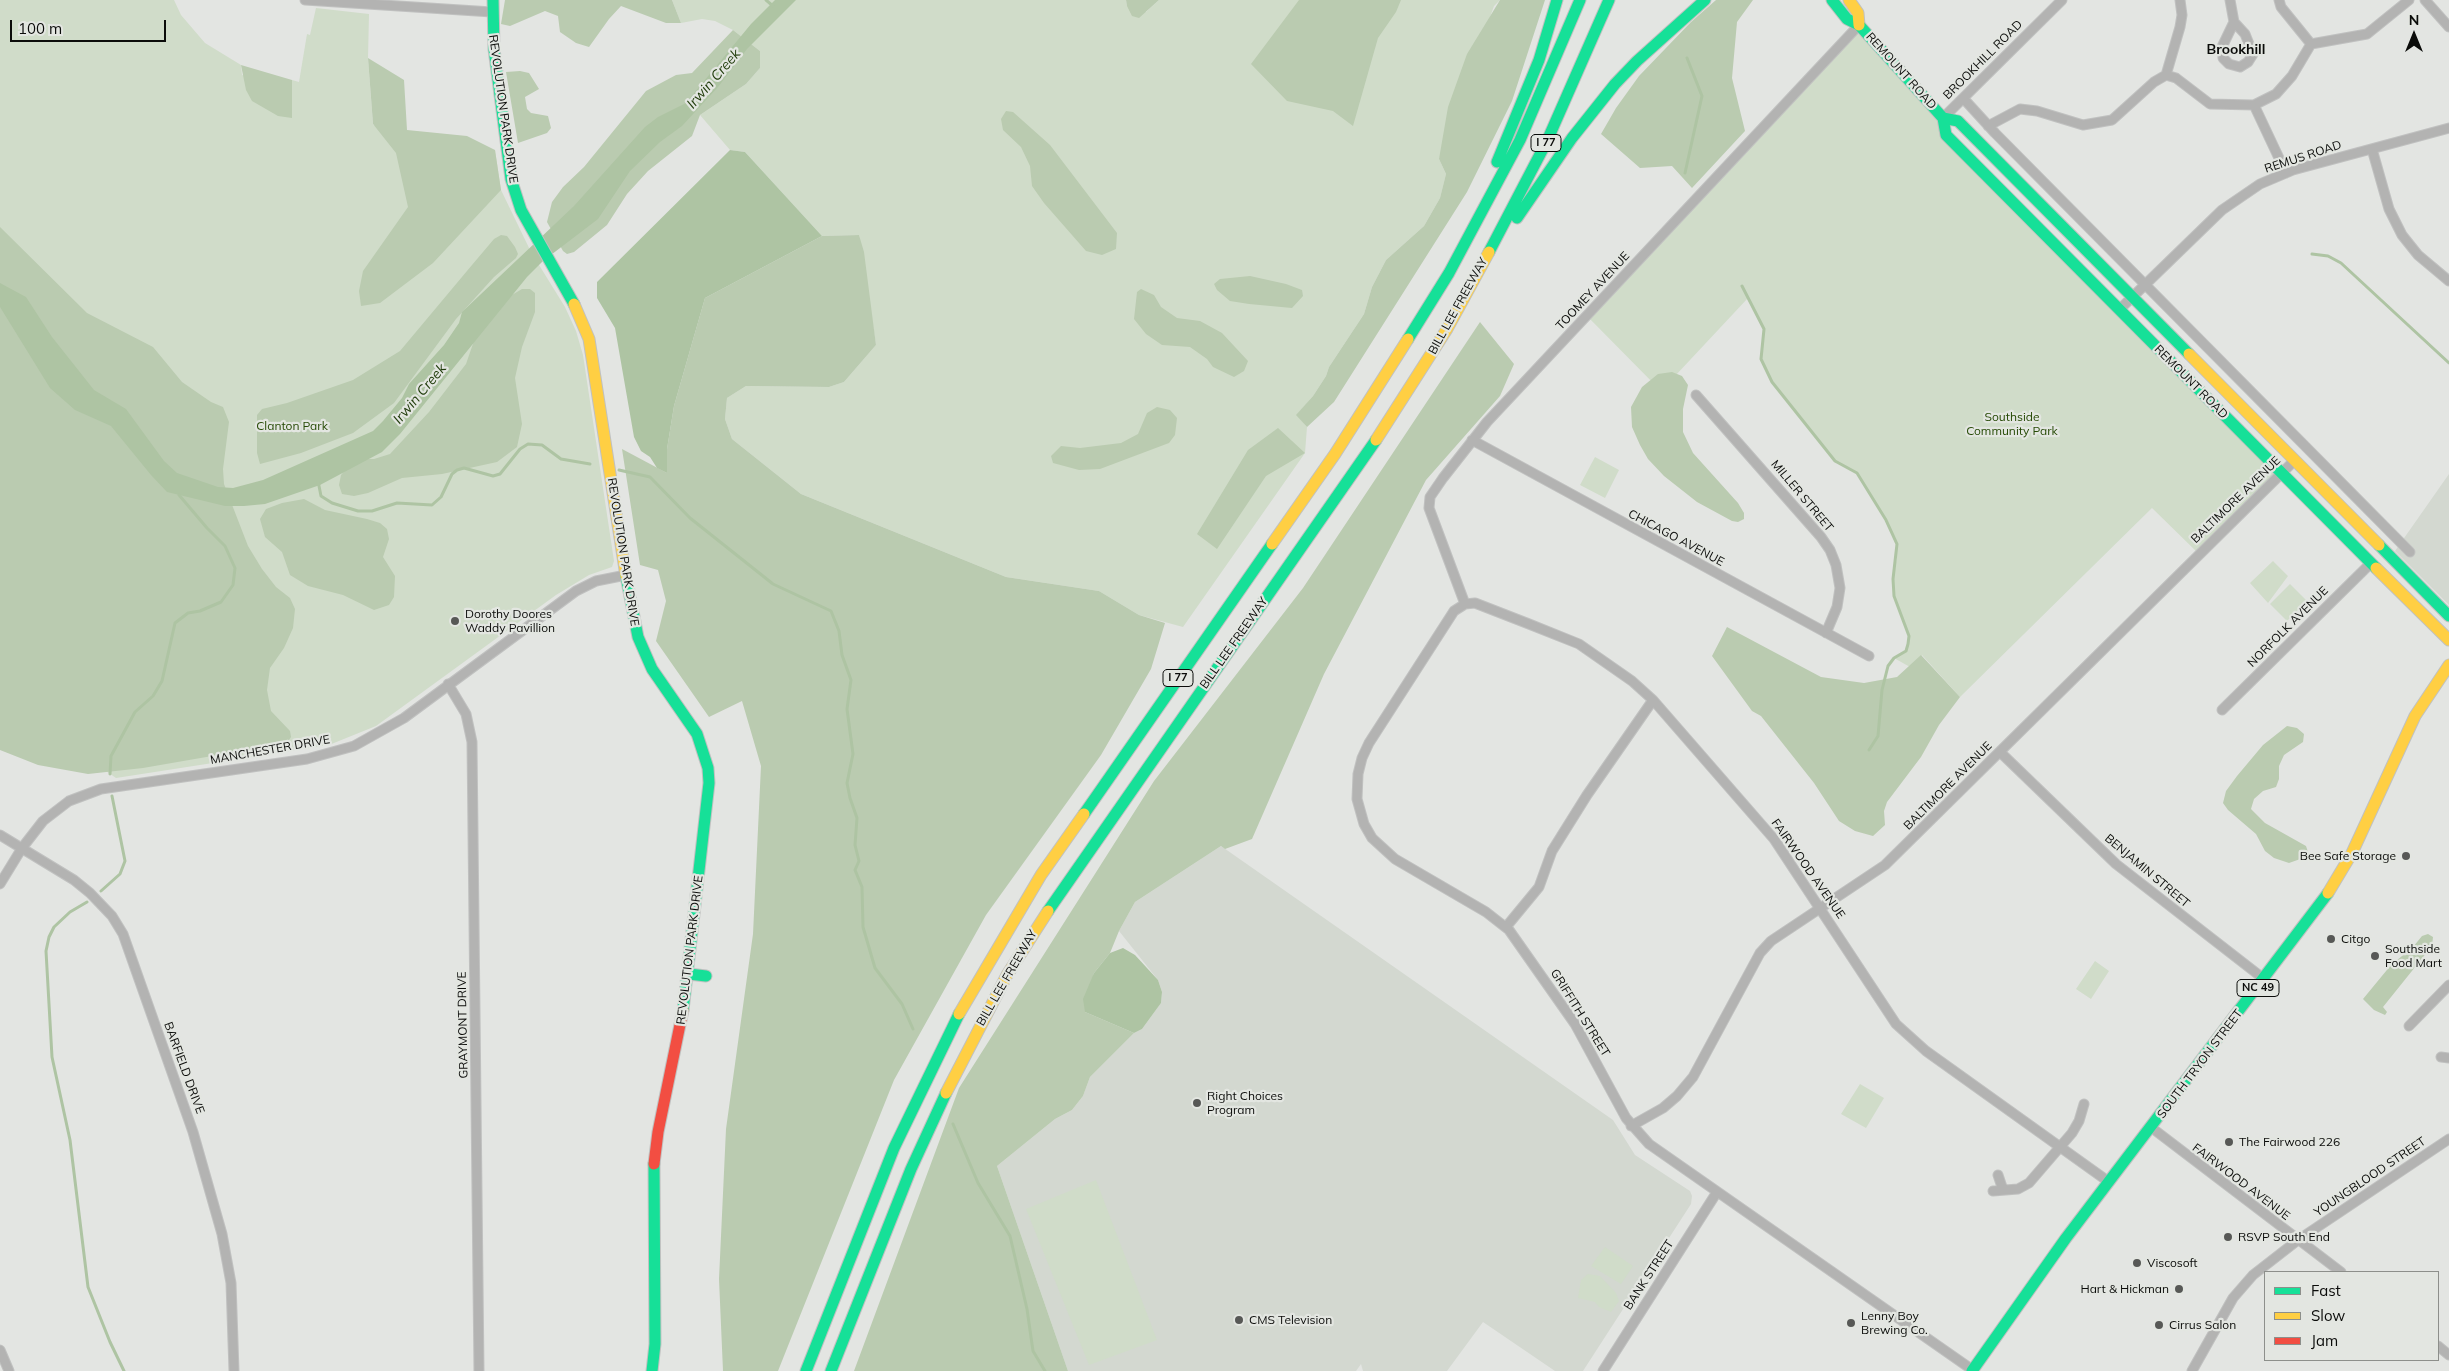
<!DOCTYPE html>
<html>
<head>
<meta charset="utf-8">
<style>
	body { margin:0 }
	#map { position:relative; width:2449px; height:1371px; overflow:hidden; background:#e3e5e2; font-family:Mulish,sans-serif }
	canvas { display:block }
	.legend { position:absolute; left:2264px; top:1271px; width:175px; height:90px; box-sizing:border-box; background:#e3e6e1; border:1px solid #8d8f8b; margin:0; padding:6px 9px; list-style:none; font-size:15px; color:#0b0c0a }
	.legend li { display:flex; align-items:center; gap:10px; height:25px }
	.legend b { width:25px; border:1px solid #8d8f8b }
	.north { position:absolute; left:2389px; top:10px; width:50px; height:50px; -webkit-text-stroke:4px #e3e6e1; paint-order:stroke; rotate:0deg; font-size:14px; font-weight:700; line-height:20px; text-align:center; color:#0b0c0a }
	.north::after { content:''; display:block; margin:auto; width:18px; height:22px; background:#0b0c0a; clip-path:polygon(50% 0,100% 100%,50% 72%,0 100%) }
	.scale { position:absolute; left:10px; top:20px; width:156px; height:22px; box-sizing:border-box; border:2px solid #0b0c0a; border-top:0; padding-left:6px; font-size:15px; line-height:18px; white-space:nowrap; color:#0b0c0a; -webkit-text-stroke:4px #e3e6e1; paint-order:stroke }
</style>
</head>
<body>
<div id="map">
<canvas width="2449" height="1371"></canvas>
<ul class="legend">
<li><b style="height:6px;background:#16e098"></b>Fast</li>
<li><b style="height:6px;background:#ffcf43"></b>Slow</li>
<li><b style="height:6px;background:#f24e42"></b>Jam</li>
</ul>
<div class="north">N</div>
<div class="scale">100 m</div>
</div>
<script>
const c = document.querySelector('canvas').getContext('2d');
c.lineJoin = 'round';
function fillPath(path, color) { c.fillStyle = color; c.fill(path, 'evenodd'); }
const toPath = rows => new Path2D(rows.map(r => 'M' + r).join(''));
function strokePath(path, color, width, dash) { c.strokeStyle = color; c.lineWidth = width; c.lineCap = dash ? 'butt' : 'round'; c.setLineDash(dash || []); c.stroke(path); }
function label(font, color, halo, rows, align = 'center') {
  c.font = font + ' Mulish,sans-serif'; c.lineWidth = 4.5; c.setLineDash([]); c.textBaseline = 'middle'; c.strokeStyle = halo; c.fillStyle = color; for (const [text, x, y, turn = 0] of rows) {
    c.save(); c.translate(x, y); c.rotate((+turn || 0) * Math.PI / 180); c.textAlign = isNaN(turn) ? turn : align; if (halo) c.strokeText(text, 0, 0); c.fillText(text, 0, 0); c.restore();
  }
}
const built = toPath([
	[2449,474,2449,605,2395,551],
	[1221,846,1613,1120,1635,1155,1690,1191,1692,1196,1691,1204,1583,1371,1555,1371,1483,1322,1447,1371,1363,1371,1361,1364,1356,1371,1068,1371,997,1166,1055,1119,1072,1110,1083,1096,1090,1077,1134,1033,1142,1029,1161,1003,1162,992,1158,980,1119,931,1135,902]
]);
const green = toPath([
	[0,0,174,0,181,15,205,43,241,65,242,75,292,89,292,80,299,82,307,34,310,35,316,8,369,14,368,58,373,125,495,150,501,190,531,252,565,307,576,331,583,355,614,561,612,567,589,575,556,595,376,726,329,745,116,778,64,742,0,737],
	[672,0,1126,0,1127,6,1146,12,1159,0,1500,0,1494,6,1439,159,1446,174,1440,198,1424,226,1386,260,1372,287,1364,314,1329,367,1326,376,1313,396,1297,415,1307,427,1305,453,1183,627,1139,615,1099,591,1006,577,801,494,732,439,725,419,727,398,746,386,829,387,844,382,876,345,859,235,822,236,745,152,730,150,700,115,746,84,760,68,760,51,733,30,715,21,702,19,681,23],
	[1859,25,1931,105,1946,135,2280,474,2199,554,2152,508,1960,697,1922,655,1910,667,1894,658,1906,651,1909,636,1894,596,1893,579,1897,557,1895,537,1857,473,1835,461,1772,382,1761,359,1764,329,1748,298,1661,391,1587,316],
	[1595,457,1619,470,1605,498,1580,485],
	[2273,561,2288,576,2268,603,2250,583],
	[2290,584,2307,601,2287,621,2270,604],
	[2095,961,2109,971,2091,999,2076,989],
	[1860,1084,1884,1098,1866,1128,1841,1114],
	[1096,1180,1157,1340,1089,1365,1026,1209],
	[1605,1247,1633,1266,1621,1284,1591,1266],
	[1588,1274,1600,1276,1616,1293,1619,1301,1611,1312,1599,1307,1595,1302,1578,1298,1581,1280]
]);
const forest = toPath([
	[505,0,672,0,681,23,666,23,621,6,609,19,589,47,576,43,560,32,558,16,545,11,510,26,501,24],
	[1126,0,1159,0,1139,18,1132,16,1127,6],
	[1299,0,1401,0,1396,12,1378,38,1353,126,1333,111,1287,101,1251,64],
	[1500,0,1545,0,1512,101,1467,192,1334,402,1307,427,1296,415,1313,396,1326,376,1329,367,1364,314,1372,287,1386,260,1424,226,1440,198,1446,174,1439,159,1448,107,1467,54],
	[1716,0,1753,0,1737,22,1732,78,1745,131,1692,188,1672,166,1640,168,1601,134,1616,108,1639,76,1691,22],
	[733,30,760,51,760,68,746,84,700,115,692,136,648,171,627,194,607,225,574,252,567,254,563,251,547,222,552,202,563,187,584,167,646,91,676,75,692,73],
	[368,58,404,80,407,130,467,136,495,150,501,190,433,263,380,303,361,306,359,291,363,271,408,207,396,153,373,124],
	[241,65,292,80,292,118,278,116,252,101,246,90],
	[520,71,529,73,539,89,525,97,527,109,531,113,548,116,551,128,547,133,518,143,506,72],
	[1006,111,1013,112,1050,145,1117,233,1116,249,1102,255,1086,251,1044,203,1032,186,1030,166,1021,147,1003,130,1001,119],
	[0,227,87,313,153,347,182,382,211,402,223,407,229,422,223,469,224,484,248,546,262,569,276,587,290,598,295,609,293,628,284,648,270,668,267,690,271,711,290,731,291,737,287,743,143,768,88,774,38,765,0,750],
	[501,235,507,236,515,247,518,254,516,258,494,277,456,319,394,403,353,433,301,453,260,464,257,453,257,415,262,409,287,403,353,380,400,351,472,265,494,239],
	[859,235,864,252,876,345,844,382,829,387,746,386,727,398,725,419,732,439,801,494,1006,577,1099,591,1139,615,1165,623,1151,669,1101,755,986,915,894,1080,778,1371,723,1371,719,1279,726,1129,753,934,761,766,742,701,709,717,656,641,666,601,658,570,640,565,622,449,667,473,667,449,674,406,705,298,822,236],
	[1250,276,1286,284,1302,290,1303,296,1292,308,1249,304,1230,301,1217,290,1214,284,1220,279],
	[522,289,530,289,535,293,535,312,522,347,515,378,522,424,517,447,497,462,442,474,402,478,368,493,354,496,342,494,339,485,341,475,350,465,363,459,374,459,390,454,429,412,466,364,476,335,495,305],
	[1141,289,1154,295,1161,307,1177,318,1200,321,1222,333,1248,361,1244,371,1234,377,1213,367,1207,359,1190,347,1162,345,1146,334,1134,319,1137,292],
	[1480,322,1514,364,1500,396,1426,480,1324,674,1252,839,1225,849,1221,846,1135,902,1119,931,1110,953,1094,973,1085,1012,1134,1033,1090,1077,1083,1096,1072,1110,1055,1119,997,1166,1068,1371,854,1371,959,1088,1154,781,1303,588],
	[1672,372,1682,376,1688,385,1683,409,1683,432,1693,453,1738,503,1744,513,1744,519,1738,522,1732,521,1697,502,1664,476,1648,459,1640,445,1632,427,1631,407,1642,387,1658,374],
	[1157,407,1170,410,1177,418,1175,435,1169,443,1100,469,1079,470,1053,463,1051,456,1061,446,1080,448,1121,443,1138,434,1147,413],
	[1278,428,1305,453,1266,476,1217,549,1197,534,1248,450],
	[304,499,325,510,367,519,380,523,387,529,389,539,383,557,395,576,394,597,389,605,374,610,343,595,308,586,290,575,282,552,265,537,260,519,266,509,282,503],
	[1727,627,1821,677,1864,683,1897,677,1921,655,1960,697,1939,725,1921,757,1887,802,1884,811,1885,825,1873,836,1855,831,1839,821,1814,783,1761,716,1752,711,1712,656],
	[2287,726,2297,728,2304,734,2303,742,2284,755,2279,766,2279,779,2276,787,2263,791,2254,799,2251,809,2265,823,2306,846,2308,852,2306,857,2289,863,2274,858,2265,851,2256,834,2228,810,2223,803,2226,791,2237,776,2263,745],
	[2428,934,2433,937,2432,946,2383,1007,2387,1012,2385,1015,2374,1010,2363,999,2391,965,2413,947,2422,936]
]);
const water = toPath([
	[775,0,796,0,747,49,718,87,682,126,660,142,630,171,598,219,543,261,527,277,400,434,382,452,320,485,265,504,244,506,225,506,167,492,151,475,111,426,75,410,50,388,0,307,0,283,26,297,52,337,94,390,126,409,164,461,177,473,218,487,233,488,263,480,373,431,383,421,402,398,409,384,444,345,459,323,462,312,574,206,645,127,658,117,686,103,751,24],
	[730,150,745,152,822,236,705,298,674,406,667,449,667,473,657,468,650,457,641,451,634,437,615,328,597,298,597,282],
	[1123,948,1135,955,1158,980,1162,992,1161,1003,1142,1029,1134,1033,1085,1012,1083,999,1094,973,1110,953]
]);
const stream = toPath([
	[766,0,773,6],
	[1685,173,1702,96,1687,58],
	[2312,254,2328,256,2341,263,2449,363],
	[1742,286,1764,329,1761,359,1772,382,1835,461,1857,473,1886,520,1897,544,1893,579,1894,596,1909,636,1908,644,1906,651,1894,658,1888,666,1882,690,1878,736,1869,750],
	[619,470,650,477,690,518,773,584,831,611,839,631,842,655,851,680,847,709,853,754,847,783,850,798,857,818,855,845,859,861,855,870,862,887,863,927,875,968,902,1004,913,1029],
	[318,481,321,496,332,503,358,511,372,511,397,503,432,505,441,497,452,474,457,470,464,468,493,476,500,474,520,449,528,444,542,445,561,459,590,464],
	[110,774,111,756,135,712,153,696,162,681,175,623,188,613,200,611,221,602,233,585,235,568,225,546,207,528,179,495],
	[101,891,120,874,125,861,112,796],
	[87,902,70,912,54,927,49,937,46,951,52,1057,70,1140,88,1287,110,1342,124,1371],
	[953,1124,978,1183,1010,1236,1027,1309,1033,1351,1045,1371]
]);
const street = toPath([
	[305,0,492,12],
	[2230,0,2234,22,2245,34,2253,54,2248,62,2240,67,2229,64,2223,58,2222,47,2234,22],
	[2279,0,2281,7,2311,44,2367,34,2409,0],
	[2425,0,2449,27],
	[2166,75,2176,78,2210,104,2254,105,2276,94,2292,76,2311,44],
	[1963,98,1995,133,2410,552],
	[2254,105,2286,173],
	[1943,118,2062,0],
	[1988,126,2020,109,2037,111,2083,125,2112,120,2154,82,2166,75,2180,27,2182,15,2180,0],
	[2372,149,2389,209,2402,235,2418,255,2449,281],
	[2120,309,2222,210,2260,184,2293,170,2449,128],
	[1696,395,1821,537,1830,550,1836,565,1840,588,1837,607,1826,633],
	[1472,440,1869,656],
	[1465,604,1429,508,1430,497,1443,478,1487,422,1859,25],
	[448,684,466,714,472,742,479,1371],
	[2222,710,2371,563],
	[2000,752,2116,864,2264,979],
	[0,835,74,880,90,893,112,916,123,934,193,1132,222,1234,231,1283,234,1371],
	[0,884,22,848,43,821,69,801,101,789,307,759,354,746,404,718,576,591,596,581,626,575],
	[1506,927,1539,887,1552,851,1587,795,1653,700],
	[2409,1026,2449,985],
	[2441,1057,2449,1058],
	[1631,1126,1663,1108,1677,1096,1693,1077,1760,953,1771,941,1885,865,2294,461],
	[2152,1128,2341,1272],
	[1998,1175,2002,1187,2005,1190],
	[1993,1191,2018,1189,2029,1183,2072,1133,2079,1121,2084,1104],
	[2438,1346,2449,1355],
	[0,1350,9,1371],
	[1603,1371,1717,1192],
	[1974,1371,1649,1144,1626,1118,1575,1024,1509,930,1486,912,1395,859,1372,838,1364,824,1357,799,1358,774,1362,758,1369,743,1454,611,1465,604,1475,603,1529,624,1579,644,1632,681,1653,700,1774,839,1896,1024,1926,1051,2109,1182],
	[2192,1371,2233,1298,2253,1275,2298,1240,2449,1139]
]);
const fast = toPath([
	[493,0,494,49,511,179,521,210,574,304],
	[1832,0,1847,19,1859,25,1943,118,1958,121,2189,354],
	[1943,118,1946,135,2376,568],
	[1497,162,1539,60,1557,0],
	[1517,218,1572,138,1615,84,1637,61,1705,0],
	[1489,252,1547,141,1609,0],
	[1408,339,1449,273,1520,140,1580,0],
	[2379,545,2449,616],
	[626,576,638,637,652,669,697,734,708,768,709,783,683,1010],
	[1084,814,1272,544],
	[1048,911,1376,440],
	[689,974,706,976],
	[652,1371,655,1344,654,1164],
	[806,1371,894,1148,959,1014],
	[831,1371,911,1169,946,1093],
	[1972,1371,2066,1238,2328,893]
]);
const slow = toPath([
	[1849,0,1858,13,1859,25],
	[574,304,589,339,626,576],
	[2189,354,2379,545],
	[1376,440,1447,329,1489,252],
	[1272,544,1335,454,1408,339],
	[2376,568,2449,640],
	[2328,893,2352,853,2415,716,2449,665],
	[959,1014,1041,875,1084,814],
	[946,1093,1007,975,1048,911]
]);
const jam = toPath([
	[654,1164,658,1132,683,1010]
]);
const markers = [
	[455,621,5,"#575856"],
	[2406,856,5,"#575856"],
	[2331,939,5,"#575856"],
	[2375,956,5,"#575856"],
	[1197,1103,5,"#575856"],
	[2229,1142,5,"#575856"],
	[2228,1237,5,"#575856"],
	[2137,1263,5,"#575856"],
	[2179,1289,5,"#575856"],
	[1239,1320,5,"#575856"],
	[1851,1323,5,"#575856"],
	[2159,1325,5,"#575856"]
];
const shields = [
	[1546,143,30],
	[1178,678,30],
	[2258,988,42]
];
const shieldNames = [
	["I 77",1546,143],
	["I 77",1178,678],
	["NC 49",2258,988]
];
const streetNames = [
	["BROOKHILL ROAD",1983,60,-45],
	["REMOUNT ROAD",1901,71,48],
	["REVOLUTION PARK DRIVE",503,109,82],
	["REMUS ROAD",2303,157,-18],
	["TOOMEY AVENUE",1593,291,-47],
	["BILL LEE FREEWAY",1458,306,-61],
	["REMOUNT ROAD",2191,382,45],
	["MILLER STREET",1802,496,50],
	["BALTIMORE AVENUE",2236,500,-44],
	["CHICAGO AVENUE",1676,538,28],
	["REVOLUTION PARK DRIVE",623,552,81],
	["NORFOLK AVENUE",2288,627,-45],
	["BILL LEE FREEWAY",1234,643,-55],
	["MANCHESTER DRIVE",270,750,-10],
	["BALTIMORE AVENUE",1948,786,-45],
	["FAIRWOOD AVENUE",1808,869,55],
	["BENJAMIN STREET",2147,871,40],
	["REVOLUTION PARK DRIVE",690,950,-83],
	["BILL LEE FREEWAY",1007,978,-60],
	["GRIFFITH STREET",1580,1013,58],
	["GRAYMONT DRIVE",463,1025,-91],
	["SOUTH TRYON STREET",2200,1064,-53],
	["BARFIELD DRIVE",184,1068,70],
	["YOUNGBLOOD STREET",2370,1177,-34],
	["FAIRWOOD AVENUE",2241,1182,37],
	["BANK STREET",1649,1275,-57]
];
const parkNames = [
	["Southside",2012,417],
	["Community Park",2012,431],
	["Clanton Park",292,426]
];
const poiNames = [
	["Dorothy Doores",465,614],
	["Waddy Pavillion",465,628],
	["Bee Safe Storage",2396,856,"right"],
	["Citgo",2341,939],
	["Southside",2385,949],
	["Food Mart",2385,963],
	["Right Choices",1207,1096],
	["Program",1207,1110],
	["The Fairwood 226",2239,1142],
	["RSVP South End",2238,1237],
	["Viscosoft",2147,1263],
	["Hart & Hickman",2169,1289,"right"],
	["Lenny Boy",1861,1316],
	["Brewing Co.",1861,1330],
	["CMS Television",1249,1320],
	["Cirrus Salon",2169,1325]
];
const neighbourhoodNames = [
	["Brookhill",2236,50]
];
const waterNames = [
	["Irwin Creek",714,79,-49],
	["Irwin Creek",420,394,-50]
];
fillPath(built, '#d3d8d0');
fillPath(green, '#d0dcc9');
fillPath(forest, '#bacbb0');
fillPath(water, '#aec4a3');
strokePath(stream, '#aec4a3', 3);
strokePath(street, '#c0c1c0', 11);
strokePath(fast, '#c0c1c0', 13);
strokePath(slow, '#c0c1c0', 13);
strokePath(jam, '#c0c1c0', 13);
strokePath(street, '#b3b3b2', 9);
strokePath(fast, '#16e098', 11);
strokePath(slow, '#ffcf43', 11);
strokePath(jam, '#f24e42', 11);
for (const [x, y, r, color] of markers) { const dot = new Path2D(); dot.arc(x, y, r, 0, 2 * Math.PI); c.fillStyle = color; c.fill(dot); strokePath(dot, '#e3e6e1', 2); }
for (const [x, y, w] of shields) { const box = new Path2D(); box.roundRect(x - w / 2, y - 8.5, w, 17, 4); c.fillStyle = '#e3e6e1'; c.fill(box); strokePath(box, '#0b0c0a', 1); }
label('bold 11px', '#0b0c0a', null, shieldNames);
label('12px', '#0b0c0a', '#e3e6e1', streetNames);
label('12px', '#264a05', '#e3e6e1', parkNames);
label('12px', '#0b0c0a', '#e3e6e1', poiNames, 'left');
label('bold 14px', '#0b0c0a', '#e3e6e1', neighbourhoodNames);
label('italic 14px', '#203c0b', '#e3e6e1', waterNames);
</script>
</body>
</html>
